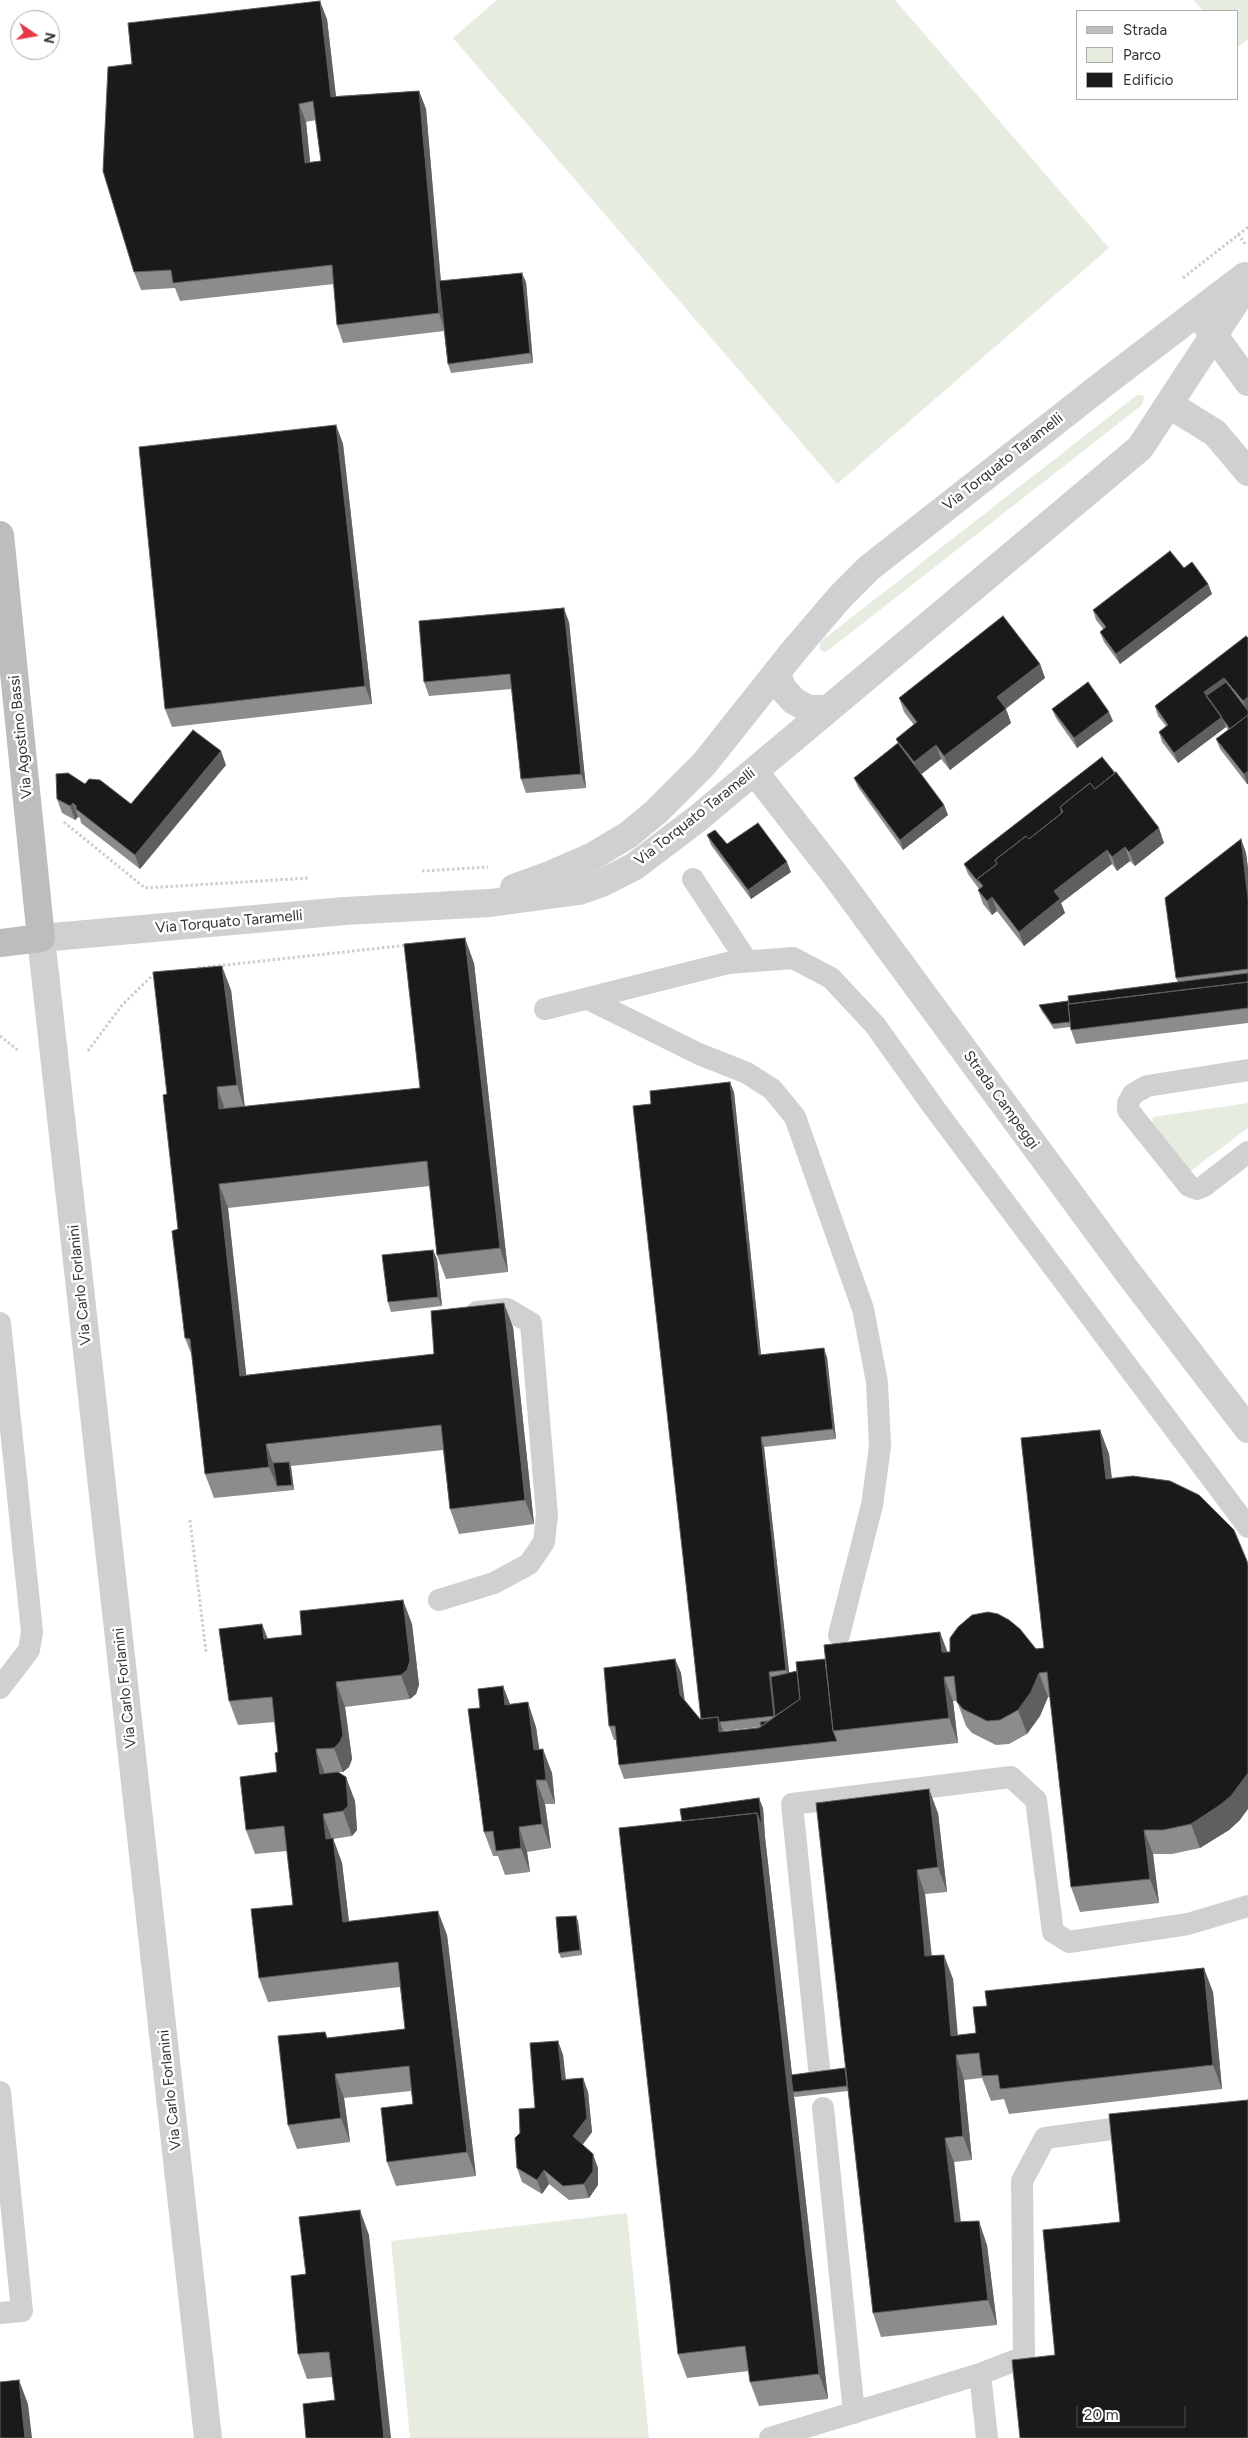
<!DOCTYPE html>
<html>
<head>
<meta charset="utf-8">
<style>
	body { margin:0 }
	#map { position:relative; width:1248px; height:2438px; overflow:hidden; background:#fff; font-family:Figtree,sans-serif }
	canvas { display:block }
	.legend { position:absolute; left:1076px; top:10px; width:162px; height:90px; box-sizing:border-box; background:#fff; border:1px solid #adadad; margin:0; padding:6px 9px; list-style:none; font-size:15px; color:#333 }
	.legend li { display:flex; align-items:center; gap:10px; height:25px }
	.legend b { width:25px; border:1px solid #adadad }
	.north { position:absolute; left:10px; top:10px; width:50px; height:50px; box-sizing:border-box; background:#fff; border:1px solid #adadad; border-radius:50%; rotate:102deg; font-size:14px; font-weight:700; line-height:20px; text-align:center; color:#333 }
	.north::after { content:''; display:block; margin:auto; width:18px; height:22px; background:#e63946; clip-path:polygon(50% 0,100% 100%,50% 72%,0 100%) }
	.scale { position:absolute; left:1076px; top:2406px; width:110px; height:22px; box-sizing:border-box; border:2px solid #333; border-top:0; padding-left:6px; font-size:15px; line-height:18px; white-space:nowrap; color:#333; -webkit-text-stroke:4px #fff; paint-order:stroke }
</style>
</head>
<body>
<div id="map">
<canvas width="1248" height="2438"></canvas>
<ul class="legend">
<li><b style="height:6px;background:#bdbdbd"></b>Strada</li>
<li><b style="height:14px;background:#e6ecdf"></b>Parco</li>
<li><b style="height:14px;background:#1a1a1a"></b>Edificio</li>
</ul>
<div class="north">N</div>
<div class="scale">20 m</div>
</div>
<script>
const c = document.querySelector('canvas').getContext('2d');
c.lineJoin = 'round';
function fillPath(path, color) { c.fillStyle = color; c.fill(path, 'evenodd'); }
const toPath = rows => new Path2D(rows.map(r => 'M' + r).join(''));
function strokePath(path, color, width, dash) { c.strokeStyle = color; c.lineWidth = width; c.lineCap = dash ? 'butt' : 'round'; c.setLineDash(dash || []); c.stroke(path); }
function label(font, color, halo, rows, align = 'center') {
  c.font = font + ' Figtree,sans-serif'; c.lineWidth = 5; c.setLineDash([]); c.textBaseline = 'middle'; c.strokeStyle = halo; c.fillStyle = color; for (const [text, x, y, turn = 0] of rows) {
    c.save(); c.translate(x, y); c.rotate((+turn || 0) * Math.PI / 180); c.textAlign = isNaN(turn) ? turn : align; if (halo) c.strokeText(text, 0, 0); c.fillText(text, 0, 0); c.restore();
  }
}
const green = toPath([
	[497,0,895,0,1109,248,837,484,453,38],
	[1193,0,1248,0,1248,39,1237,48,1237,11,1203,11],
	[1137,395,1143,395,1144,399,1142,405,830,649,824,652,820,650,820,642],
	[1248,1103,1248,1128,1192,1170,1188,1170,1152,1122,1153,1117],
	[627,2213,649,2438,410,2438,391,2241]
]);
const path = toPath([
	[1238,234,1245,244],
	[1183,278,1248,227],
	[64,822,145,888,309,878],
	[422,871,488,867],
	[198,968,408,945],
	[0,1036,19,1051],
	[88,1051,122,1005,155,973],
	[190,1520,206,1652]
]);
const lane = toPath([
	[693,879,747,961],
	[588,999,699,1054,747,1073,772,1089,795,1117,863,1309,877,1382,880,1447,872,1505,839,1635],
	[545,1009,728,963,793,958,831,978,875,1025,935,1109,1248,1527],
	[1248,1070,1147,1086,1133,1094,1128,1103,1128,1110,1189,1186,1197,1189,1204,1186,1248,1152],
	[0,1323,32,1632,29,1650,0,1688],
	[439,1600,494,1583,529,1564,544,1542,547,1515,531,1323,507,1309,477,1312],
	[819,2068,792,1804,1011,1777,1036,1800,1053,1932,1069,1942,1188,1924,1248,1906],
	[0,2092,22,2311,0,2313],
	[823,2108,854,2413],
	[980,2374,987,2438],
	[770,2438,980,2374,1024,2357,1022,2181,1045,2138,1141,2125]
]);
const street = toPath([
	[1205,323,1248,382],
	[1170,405,1215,433,1248,472],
	[777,672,782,688,794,701,809,709,827,709],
	[754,771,836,876,1126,1270,1248,1429],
	[514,888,547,876,593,856,628,835,656,812,704,764,793,652,840,597,869,568,1106,382,1245,276],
	[208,2438,41,938,345,911,490,903,579,891,602,883,635,866,697,819,1140,448,1248,283]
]);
const secondary = toPath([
	[0,535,41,938,0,943]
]);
const wall = toPath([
	[327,19,336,96,419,91,426,109,441,281,526,282,533,363,451,373,448,364,444,331,343,343,337,325,334,284,180,301,175,288,141,290,134,272,132,64],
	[316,120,321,161,310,162,306,122],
	[336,425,343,444,372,704,172,727,165,709],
	[1184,568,1208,584,1212,594,1120,664,1104,642,1100,632,1104,630,1096,620,1093,610],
	[569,622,586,788,526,793,521,779,512,689,429,696,424,682],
	[1248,638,1248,710,1247,784,1220,749,1216,739,1228,730,1225,725,1226,727,1178,763,1162,742,1159,732,1166,726,1158,716,1155,706],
	[1040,664,1045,678,1006,709,1011,723,950,770,941,759,921,774,944,805,948,815,903,850,858,787,854,778,898,743,896,739,914,725,904,712,899,698],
	[1052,709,1113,721,1077,748,1056,718],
	[1102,757,1164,843,1135,866,1130,861,1117,871,1112,864,1061,903,1065,913,1024,946,997,911,992,915,983,904,978,890,979,889,968,874,964,864],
	[226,765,140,869,81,823,80,818,78,817,75,820,62,813,57,799,85,784,131,804],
	[707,835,791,872,751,899,711,845],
	[1241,839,1246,853,1248,869,1248,1023,1076,1044,1070,1027,1054,1029,1041,1010,1039,1005,1068,1001,1178,982,1176,978],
	[474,963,508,1272,446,1279,437,1255,430,1186,228,1208,246,1375,434,1354,513,1327,534,1524,459,1534,450,1509,443,1450,291,1466,294,1490,214,1498,205,1474,192,1356,185,1338,178,1229,167,1094,231,990,245,1107,420,1088],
	[734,1092,761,1355,827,1357,836,1439,764,1447,789,1673,947,1652,1044,1648,1100,1430,1109,1454,1112,1478,1240,1820,1229,1830,1200,1848,1172,1854,1153,1854,1159,1903,1080,1912,1071,1887,1050,1697,1048,1697,1040,1716,1027,1734,1009,1744,996,1745,972,1733,966,1726,957,1701,953,1701,958,1743,624,1779,619,1765,616,1740,614,1740,609,1726,675,1659,681,1673,684,1699,700,1719,701,1719,651,1104],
	[759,1727,723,1732,723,1731],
	[437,1259,442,1306,391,1312,388,1302],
	[262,1624,268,1639,412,1624,419,1685,416,1694,410,1699,345,1707,352,1759,349,1767,343,1772,339,1772,355,1801,357,1830,352,1836,333,1839,342,1863,349,1922,447,1935,476,2176,396,2186,387,2162,413,2104,411,2091,344,2098,350,2142,297,2149,288,2125,327,2038,405,2029,400,1987,268,2002,259,1978,293,1905,287,1851,255,1854,246,1830,277,1772,278,1752,275,1722,238,1725,229,1701],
	[503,1686,510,1704,536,1727,539,1749,552,1773,555,1804,545,1804,551,1848,527,1852,530,1872,505,1875,498,1856,493,1856,484,1832,480,1708],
	[763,1808,765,1837,792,2075,845,2068,938,1813,947,1892,925,1894,932,1956,953,1979,958,2035,976,2033,1213,1992,1222,2089,1009,2114,1004,2099,991,2101,982,2078,964,2080,972,2160,954,2162,961,2222,987,2245,997,2325,881,2337,873,2313,848,2091,795,2097,794,2096,828,2399,759,2406,750,2382,749,2371,687,2378,678,2354,682,1821],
	[578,1921,582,1955,561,1958,559,1953],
	[558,2041,563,2055,566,2079,583,2078,588,2092,592,2132,582,2145,598,2168,598,2185,589,2198,569,2200,549,2184,542,2194,522,2182,517,2168,520,2133,535,2108],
	[369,2235,335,2400,332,2377,307,2379,298,2354,306,2274]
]);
const shadedWall = toPath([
	[320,1,327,19,338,115,331,97],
	[419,91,426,109,445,331,439,313],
	[299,104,306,122,312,181,305,163],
	[522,273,526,282,533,363,530,353],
	[336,425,343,444,372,704,365,686],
	[1208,584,1212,594,1120,664,1116,654],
	[564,608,569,622,586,788,581,774],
	[1040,664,1045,678,1002,711,997,697],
	[1224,678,1228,687,1208,701,1204,692],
	[1248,697,1248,710,1246,711,1243,701],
	[1006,709,1011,723,950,770,944,756],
	[1109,712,1113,721,1077,748,1074,738],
	[1222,717,1226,727,1178,763,1174,753],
	[936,745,941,759,919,776,914,762],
	[221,751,226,765,140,869,135,855],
	[1248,771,1248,784,1247,784,1244,774],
	[73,803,78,817,75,820,70,806],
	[944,805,948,815,903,850,900,840],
	[1159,828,1164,843,1135,866,1129,852],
	[1241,839,1246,853,1248,869,1248,899],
	[1125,847,1130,861,1117,871,1112,857],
	[1107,850,1112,864,1061,903,1065,913,1024,946,1019,932,1054,891],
	[787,862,791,872,751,899,748,890],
	[992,897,997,911,992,915,987,901],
	[465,938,474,963,508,1272,500,1248],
	[222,966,231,990,245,1110,237,1085],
	[730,1082,734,1092,762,1365,759,1355],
	[217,1087,226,1112,219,1109],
	[219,1184,228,1208,249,1400,240,1376],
	[433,1250,437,1259,442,1306,438,1297],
	[504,1303,513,1327,534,1524,525,1500],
	[824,1348,827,1357,836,1439,833,1429],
	[1100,1430,1109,1454,1114,1503,1106,1479],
	[761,1437,764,1447,790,1680,786,1670],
	[266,1444,275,1468,277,1486,269,1467],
	[289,1462,291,1467,294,1490,292,1485],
	[403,1600,412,1624,419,1685,416,1694,410,1699,401,1675],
	[262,1624,271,1648,264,1639],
	[940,1632,949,1656,950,1677,942,1652],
	[675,1659,681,1673,686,1709,680,1695],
	[769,1672,773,1682,777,1725,774,1716],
	[1039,1673,1048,1697,1040,1716,1027,1734,1018,1710],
	[944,1677,953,1701,958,1743,949,1718],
	[336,1682,345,1707,352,1759,349,1767,343,1772,334,1748],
	[503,1686,512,1710,505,1705],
	[528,1702,536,1727,543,1774,534,1750],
	[718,1717,723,1731,725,1746,719,1732],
	[316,1749,325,1774,320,1774],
	[543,1749,552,1773,555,1804,546,1780],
	[1248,1773,1248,1809,1240,1820,1229,1830,1200,1848,1191,1824],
	[346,1777,355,1801,357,1830,352,1836,343,1811],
	[536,1780,545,1804,551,1848,542,1824],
	[929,1789,938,1813,947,1892,938,1867],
	[759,1798,763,1808,765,1837,794,2092,793,2092,794,2096,828,2399,819,2374,757,1813],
	[323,1814,332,1839,326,1839],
	[519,1827,527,1852,530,1872,521,1848],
	[1144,1830,1153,1854,1159,1903,1150,1879],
	[333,1838,342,1863,352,1947,343,1922],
	[917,1870,925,1894,934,1981,925,1956],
	[438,1911,447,1935,476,2176,467,2152],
	[576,1916,578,1921,582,1955,580,1950],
	[944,1955,953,1979,959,2055,951,2036],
	[1204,1968,1213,1992,1222,2089,1213,2065],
	[558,2041,563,2055,567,2094,562,2080],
	[956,2055,964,2080,972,2160,963,2136],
	[335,2074,344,2098,350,2142,341,2118],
	[583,2078,588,2092,592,2132,578,2151,573,2136],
	[945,2138,954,2162,963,2246,955,2222],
	[593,2154,598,2168,598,2185,589,2198,584,2184],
	[544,2170,549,2184,542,2194,537,2180],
	[360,2210,369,2235,391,2438,384,2438],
	[979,2221,987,2245,997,2325,988,2300],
	[19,2380,28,2404,32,2438,25,2438]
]);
const building = toPath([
	[320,1,331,97,419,91,439,313,337,325,332,265,173,283,171,270,134,272,103,171,108,67,132,64,128,23,320,1],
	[313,101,321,161,305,163,299,104,313,101],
	[522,273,530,353,448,364,439,281,522,273],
	[336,425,365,686,165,709,139,447,336,425],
	[1170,551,1184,568,1192,562,1208,584,1116,654,1100,632,1106,627,1093,610,1170,551],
	[564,608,581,774,521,779,510,674,424,682,419,621,564,608],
	[1003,616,1040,664,997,697,1006,709,944,756,936,745,914,762,896,739,917,722,899,698,1003,616],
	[1246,636,1248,638,1248,697,1243,701,1224,678,1204,692,1222,717,1174,753,1159,732,1168,725,1155,706,1246,636],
	[1088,682,1109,712,1074,738,1052,709,1088,682],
	[1226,682,1248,711,1248,715,1230,729,1206,696,1226,682],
	[1248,715,1248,771,1244,774,1216,739,1248,715],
	[193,730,221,751,135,855,76,809,76,806,73,803,70,806,57,799,56,774,68,773,85,784,89,779,100,780,131,804,193,730],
	[898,743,944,805,900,840,854,778,898,743],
	[1102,757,1115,773,1095,789,1090,783,1060,807,1062,813,1029,839,1026,836,995,860,997,864,977,879,979,883,964,864,1102,757],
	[1116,772,1159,828,1129,852,1125,847,1112,857,1107,850,1054,891,1060,899,1019,932,992,897,987,901,978,890,983,886,977,879,997,864,995,860,1026,836,1029,839,1063,812,1060,807,1090,783,1095,789,1116,772],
	[758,823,787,862,748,890,707,835,715,830,727,844,758,823],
	[1241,839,1248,899,1248,969,1176,978,1165,898,1241,839],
	[465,938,500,1248,437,1255,427,1161,219,1184,240,1376,434,1354,431,1311,504,1303,525,1500,450,1509,441,1425,266,1444,269,1467,205,1474,190,1339,185,1338,172,1231,178,1229,163,1095,167,1094,153,972,222,966,237,1085,217,1087,219,1109,420,1088,404,944,465,938],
	[1248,973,1248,982,1069,1004,1068,996,1248,973],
	[1248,982,1248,1008,1071,1030,1068,1004,1248,982],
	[1068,1001,1069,1004,1068,1004,1070,1022,1052,1024,1039,1005,1068,1001],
	[730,1082,759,1355,824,1348,833,1429,761,1437,786,1670,769,1672,774,1716,719,1722,718,1717,701,1719,633,1106,651,1104,650,1091,730,1082],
	[433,1250,438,1297,388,1302,382,1255,433,1250],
	[1100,1430,1106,1479,1133,1476,1170,1481,1199,1495,1234,1530,1247,1561,1248,1566,1248,1773,1231,1796,1220,1805,1191,1824,1163,1830,1144,1830,1150,1879,1071,1887,1047,1672,1039,1673,1031,1692,1018,1710,1000,1720,987,1721,963,1709,957,1702,954,1676,944,1677,949,1718,833,1731,824,1645,940,1632,942,1652,950,1652,950,1638,958,1627,972,1615,988,1612,998,1614,1009,1620,1020,1629,1036,1649,1044,1648,1021,1438,1100,1430],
	[289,1462,292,1485,277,1486,273,1463,289,1462],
	[403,1600,410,1661,407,1670,401,1675,336,1682,343,1735,340,1742,334,1748,316,1749,320,1774,338,1772,346,1777,348,1806,343,1811,323,1814,326,1839,333,1838,343,1922,438,1911,467,2152,387,2162,381,2108,413,2104,409,2066,335,2074,341,2118,288,2125,278,2036,325,2032,327,2038,405,2029,398,1962,259,1978,251,1909,293,1905,284,1826,246,1830,240,1777,277,1772,275,1753,278,1752,272,1697,229,1701,219,1629,262,1624,264,1639,302,1635,300,1611,403,1600],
	[675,1659,680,1695,700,1719,718,1717,719,1732,759,1728,800,1699,796,1662,825,1659,833,1731,837,1741,619,1765,615,1726,609,1726,604,1668,675,1659],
	[797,1671,800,1699,775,1716,771,1677,797,1671],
	[503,1686,505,1705,528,1702,534,1750,543,1749,546,1780,536,1780,542,1824,519,1827,521,1848,496,1851,493,1831,484,1832,468,1709,480,1708,478,1689,503,1686],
	[768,1721,761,1726,760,1722,768,1721],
	[929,1789,938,1867,917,1870,925,1956,944,1955,951,2036,976,2033,973,2007,987,2006,985,1991,1204,1968,1213,2065,1000,2089,998,2075,982,2076,979,2053,956,2055,963,2136,945,2138,955,2222,979,2221,988,2300,873,2313,816,1803,929,1789],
	[759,1798,762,1827,757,1813,682,1821,680,1809,759,1798],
	[757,1813,819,2374,750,2382,745,2346,678,2354,619,1828,757,1813],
	[576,1916,580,1950,559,1953,556,1917,576,1916],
	[558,2041,562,2080,583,2078,587,2118,573,2136,593,2154,593,2171,584,2184,563,2186,544,2170,537,2180,517,2168,515,2138,520,2133,519,2109,535,2108,530,2043,558,2041],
	[845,2068,847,2086,793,2092,791,2075,845,2068],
	[1248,2100,1248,2438,1020,2438,1012,2360,1055,2355,1043,2230,1120,2222,1109,2114,1248,2100],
	[360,2210,384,2438,306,2438,303,2404,335,2400,329,2352,298,2354,291,2276,306,2274,299,2217,360,2210],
	[19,2380,25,2438,0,2438,0,2382,19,2380]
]);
const streetNames = [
	["Via Torquato Taramelli",1003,462,-38],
	["Via Agostino Bassi",21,737,-96],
	["Via Torquato Taramelli",695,817,-38],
	["Via Torquato Taramelli",229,922,-5],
	["Strada Campeggi",1001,1100,54],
	["Via Carlo Forlanini",80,1285,-96],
	["Via Carlo Forlanini",125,1688,-96],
	["Via Carlo Forlanini",170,2090,-96]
];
fillPath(green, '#e6ecdf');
strokePath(path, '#cdcdcd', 3, [2.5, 2.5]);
strokePath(lane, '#d0d0d0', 22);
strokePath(street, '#d0d0d0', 28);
strokePath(secondary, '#bdbdbd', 28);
fillPath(wall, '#8c8c8c');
fillPath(shadedWall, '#5f5f5f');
fillPath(building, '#1a1a1a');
strokePath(building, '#5f5f5f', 1);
label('15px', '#333', '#fff', streetNames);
</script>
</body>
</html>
